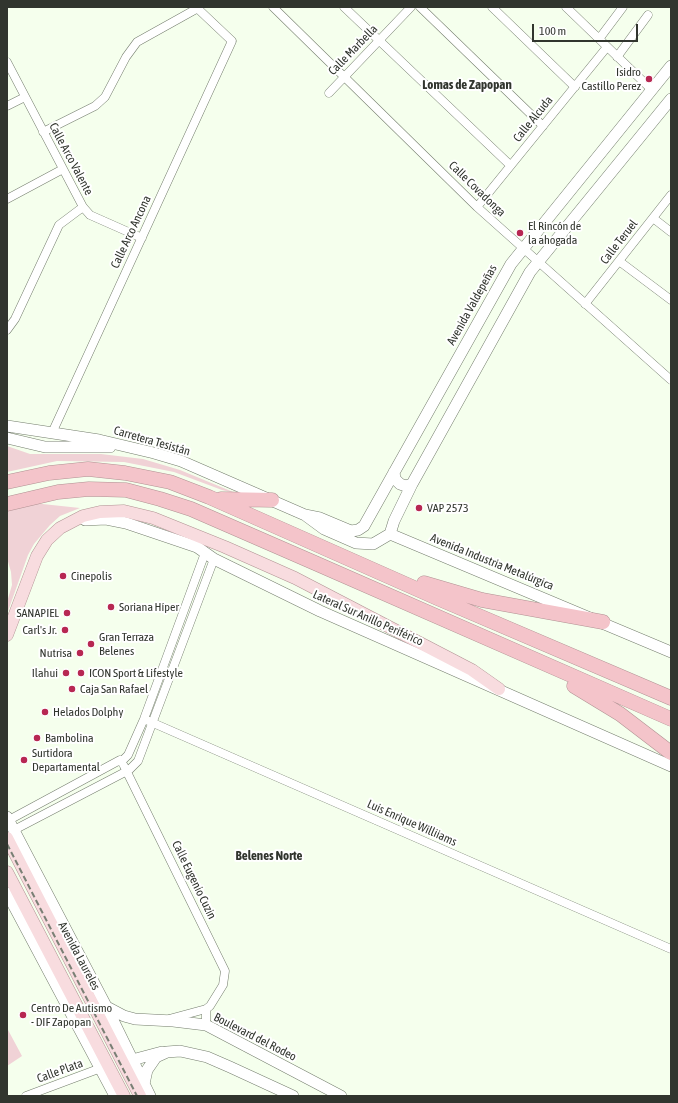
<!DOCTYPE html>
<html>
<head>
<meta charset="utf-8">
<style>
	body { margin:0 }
	#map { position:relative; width:678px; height:1103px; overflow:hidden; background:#f5ffed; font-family:"Asap Condensed",sans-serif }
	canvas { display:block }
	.frame { position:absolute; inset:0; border:8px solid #31352e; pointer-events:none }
	.scale { position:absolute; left:532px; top:24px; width:106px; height:18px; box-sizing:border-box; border:2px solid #31352e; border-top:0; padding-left:5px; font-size:12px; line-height:14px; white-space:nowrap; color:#31352e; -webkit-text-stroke:3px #fff; paint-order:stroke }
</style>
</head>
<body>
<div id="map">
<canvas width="678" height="1103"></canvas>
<div class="frame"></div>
<div class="scale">100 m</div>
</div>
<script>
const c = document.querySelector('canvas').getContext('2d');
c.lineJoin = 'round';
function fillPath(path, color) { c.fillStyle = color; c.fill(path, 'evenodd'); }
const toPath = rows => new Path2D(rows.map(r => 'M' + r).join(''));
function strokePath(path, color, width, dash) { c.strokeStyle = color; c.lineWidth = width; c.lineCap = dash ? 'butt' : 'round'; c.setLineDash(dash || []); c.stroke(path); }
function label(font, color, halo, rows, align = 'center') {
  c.font = font + ' "Asap Condensed",sans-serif'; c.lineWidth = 4; c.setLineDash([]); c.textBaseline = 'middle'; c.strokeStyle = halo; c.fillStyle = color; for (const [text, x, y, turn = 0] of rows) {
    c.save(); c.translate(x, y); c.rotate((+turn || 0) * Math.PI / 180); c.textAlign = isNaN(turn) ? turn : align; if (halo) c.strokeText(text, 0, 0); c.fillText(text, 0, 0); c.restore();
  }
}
const green = toPath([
	[7,446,30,454,101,454,143,459,180,470,238,494,222,490,174,472,124,462,57,461,7,472],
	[33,503,80,508,60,516,50,525,34,544,28,555,7,614,7,602,12,585,11,572,7,558,7,508],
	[7,1028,22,1056,7,1066]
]);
const street = toPath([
	[273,7,477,207,671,380],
	[344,7,510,165],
	[420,7,543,126],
	[492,7,575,87],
	[566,7,652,90],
	[599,39,623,7],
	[617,57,648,15],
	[7,62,83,207,90,215,142,238],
	[329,93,411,7],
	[7,106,25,97],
	[43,132,95,106,105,97,126,57,137,42,198,8],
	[7,199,63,169],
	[477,207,607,47],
	[653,218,671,232],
	[619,261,671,300],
	[585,304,671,195],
	[7,330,15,319,59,225,83,207],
	[52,433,232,41,196,7],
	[144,719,671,949],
	[124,766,225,971,223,985,210,1006,206,1009,169,1019],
	[9,820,120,760,121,762,128,755,144,719,205,553],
	[14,830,129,770,138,761,214,559],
	[206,1025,206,1009],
	[26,1096,101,1068]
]);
const secondary = toPath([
	[7,426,99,440,154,453,181,461,305,515,324,529,356,543,373,544,390,534],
	[7,438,45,447,110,447],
	[394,472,395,479,400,484,406,486,412,484],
	[305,515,320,518,351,531,358,530,364,526,511,264,671,66],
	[85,520,106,519,126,523,197,547,214,559,320,611,671,766],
	[390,534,394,521,412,484,530,272,671,99],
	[390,534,671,652],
	[7,817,106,1006,150,1096],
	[7,893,115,1096],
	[107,1007,124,1016,135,1019,173,1021,206,1025,341,1096],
	[132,1060,162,1052],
	[144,1084,147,1070,156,1057,167,1052,180,1051,207,1057,230,1067,293,1096]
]);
const primary = toPath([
	[7,635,37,556,47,540,60,528,83,516,100,512,124,511,153,518,225,547,295,578,472,670,499,689],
	[7,838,140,1096],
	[7,872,124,1096]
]);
const highway = toPath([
	[7,482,49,473,88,469,125,473,170,482,209,497,437,598,671,698],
	[221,499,272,500],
	[7,504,58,492,89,489,126,490,160,499,191,509,315,563,671,719],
	[424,583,482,600,603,622],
	[574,686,620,714,671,753]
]);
const rail = toPath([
	[7,844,137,1096]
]);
const markers = [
	[649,79,4,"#b72752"],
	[520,233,4,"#b72752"],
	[419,508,4,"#b72752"],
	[63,576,4,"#b72752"],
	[111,607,4,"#b72752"],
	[67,613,4,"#b72752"],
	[65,630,4,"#b72752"],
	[91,644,4,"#b72752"],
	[80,653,4,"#b72752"],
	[66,673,4,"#b72752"],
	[81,673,4,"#b72752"],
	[72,689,4,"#b72752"],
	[45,712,4,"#b72752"],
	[37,738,4,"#b72752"],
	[24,760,4,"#b72752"],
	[23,1015,4,"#b72752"]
];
const streetNames = [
	["Calle Marbella",353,50,-46],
	["Calle Alcuda",533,119,-51],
	["Calle Arco Valente",71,159,62],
	["Calle Covadonga",477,189,44],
	["Calle Arco Ancona",131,232,-65],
	["Calle Teruel",619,242,-52],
	["Avenida Valdepeñas",472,305,-61],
	["Carretera Tesistán",152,441,16],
	["Avenida Industria Metalúrgica",492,562,22],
	["Lateral Sur Anillo Periférico",368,618,24],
	["Luis Enrique Williiams",412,823,24],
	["Calle Eugenio Cuzin",194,880,64],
	["Avenida Laureles",79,956,62],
	["Boulevard del Rodeo",255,1037,27],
	["Calle Plata",60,1071,-20]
];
const poiNames = [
	["Isidro",641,72,"right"],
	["Castillo Perez",641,86,"right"],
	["El Rincón de",528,226],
	["la ahogada",528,240],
	["VAP 2573",427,508],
	["Cinepolis",71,576],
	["Soriana Híper",119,607],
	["SANAPIEL",59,613,"right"],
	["Carl's Jr.",57,630,"right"],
	["Gran Terraza",99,637],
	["Belenes",99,651],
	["Nutrisa",72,653,"right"],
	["Ilahui",58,673,"right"],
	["ICON Sport & Lifestyle",89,673],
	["Caja San Rafael",80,689],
	["Helados Dolphy",53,712],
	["Bambolina",45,738],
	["Surtidora",32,753],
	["Departamental",32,767],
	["Centro De Autismo",31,1008],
	["- DIF Zapopan",31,1022]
];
const neighbourhoodNames = [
	["Lomas de Zapopan",467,85],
	["Belenes Norte",269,856]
];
fillPath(green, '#f0d2d6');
strokePath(street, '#747d6d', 9);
strokePath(secondary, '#747d6d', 12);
strokePath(primary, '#b09293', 13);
strokePath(highway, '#b09293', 15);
strokePath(street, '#fff', 8);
strokePath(secondary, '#fff', 11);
strokePath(primary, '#f8dcdf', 12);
strokePath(highway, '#f4c4ca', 14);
strokePath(rail, '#7a8075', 2, [6, 3]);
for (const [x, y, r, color] of markers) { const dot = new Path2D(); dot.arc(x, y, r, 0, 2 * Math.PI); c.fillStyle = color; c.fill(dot); strokePath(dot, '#fff', 1.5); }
label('12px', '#31352e', '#fff', streetNames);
label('12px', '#31352e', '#fff', poiNames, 'left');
label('bold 13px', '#31352e', '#fff', neighbourhoodNames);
</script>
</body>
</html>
